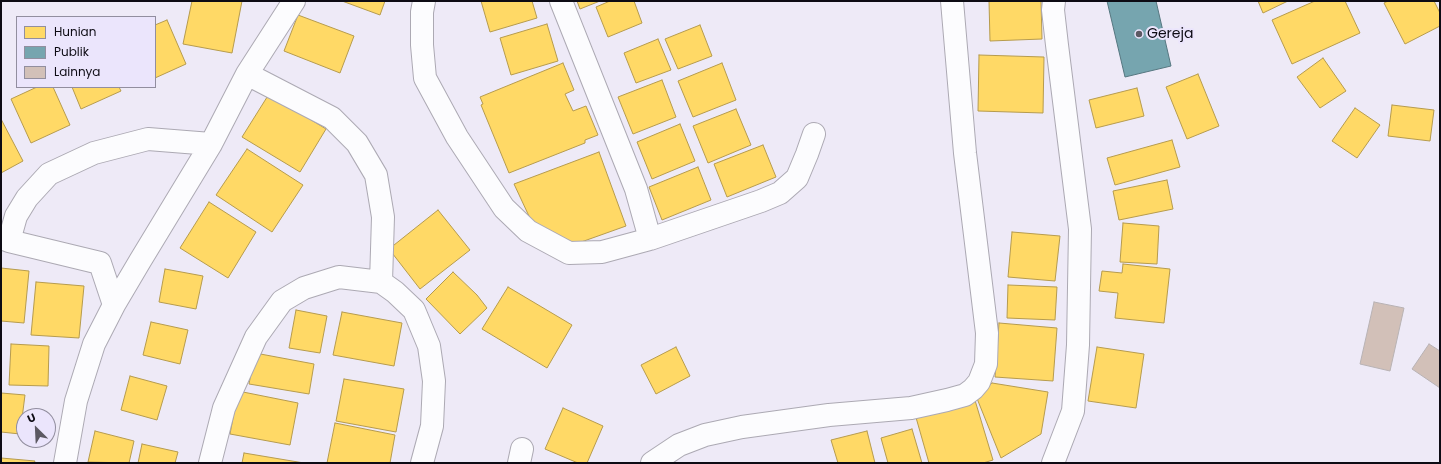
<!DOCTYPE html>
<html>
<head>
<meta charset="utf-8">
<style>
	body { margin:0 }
	#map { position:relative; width:1441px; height:464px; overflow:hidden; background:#eeeaf7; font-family:Poppins,sans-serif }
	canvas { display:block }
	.frame { position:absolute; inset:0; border:2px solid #0d0b14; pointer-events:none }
	.legend { position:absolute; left:16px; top:16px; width:140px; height:72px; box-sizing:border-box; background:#ebe5fc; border:1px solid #928e9f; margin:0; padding:5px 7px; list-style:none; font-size:12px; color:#0d0b14 }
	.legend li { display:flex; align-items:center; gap:8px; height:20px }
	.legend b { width:20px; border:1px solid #928e9f }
	.north { position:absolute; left:16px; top:408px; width:40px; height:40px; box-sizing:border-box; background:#ebe5fc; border:1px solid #928e9f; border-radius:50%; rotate:336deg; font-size:11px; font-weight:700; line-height:16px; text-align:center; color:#0d0b14 }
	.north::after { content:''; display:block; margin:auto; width:14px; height:18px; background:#5c5963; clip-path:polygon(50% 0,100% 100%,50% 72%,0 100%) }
</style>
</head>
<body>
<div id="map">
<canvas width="1441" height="464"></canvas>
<div class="frame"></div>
<ul class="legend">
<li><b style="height:11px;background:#ffd966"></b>Hunian</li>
<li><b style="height:11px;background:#76a5af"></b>Publik</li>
<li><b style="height:11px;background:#d2c0b8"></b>Lainnya</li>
</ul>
<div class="north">U</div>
</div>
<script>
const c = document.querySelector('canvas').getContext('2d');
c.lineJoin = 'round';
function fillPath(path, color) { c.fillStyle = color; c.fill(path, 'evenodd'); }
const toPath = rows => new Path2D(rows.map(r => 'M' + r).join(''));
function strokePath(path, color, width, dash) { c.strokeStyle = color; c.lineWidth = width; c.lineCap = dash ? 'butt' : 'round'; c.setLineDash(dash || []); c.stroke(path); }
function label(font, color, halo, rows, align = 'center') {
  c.font = font + ' Poppins,sans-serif'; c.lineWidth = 4; c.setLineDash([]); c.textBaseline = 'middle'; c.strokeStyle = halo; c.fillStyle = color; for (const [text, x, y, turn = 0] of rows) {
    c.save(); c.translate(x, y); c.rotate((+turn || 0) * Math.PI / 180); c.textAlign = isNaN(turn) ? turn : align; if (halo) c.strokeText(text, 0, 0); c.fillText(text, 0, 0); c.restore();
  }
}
const homes = toPath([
	[192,1,242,1,232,53,183,44,192,1],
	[342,1,385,1,380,15,342,1],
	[481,1,532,1,537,18,490,32,481,1],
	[577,1,600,1,580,9,577,1],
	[610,1,634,1,642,23,608,37,596,7,610,1],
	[989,1,1041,1,1042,39,990,41,989,1],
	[1258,1,1288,1,1263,13,1258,1],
	[1315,1,1345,1,1360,33,1292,64,1272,20,1315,1],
	[1388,1,1434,1,1440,13,1440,26,1405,44,1384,3,1388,1],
	[298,15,354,36,340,73,284,51,298,15],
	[167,20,186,64,155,78,155,25,167,20],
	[547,24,558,61,511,75,500,38,547,24],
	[700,25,712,56,678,69,665,39,700,25],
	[658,39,671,70,636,83,624,53,658,39],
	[979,55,1044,57,1043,113,978,111,979,55],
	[1323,58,1346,91,1320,108,1297,77,1323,58],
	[563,63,574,90,565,94,573,111,586,106,598,135,585,140,585,143,509,173,481,105,483,104,480,97,563,63],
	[722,63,736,100,693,117,678,81,722,63],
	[1198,74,1219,126,1187,139,1166,87,1198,74],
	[662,80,676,117,633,134,618,97,662,80],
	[37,87,53,87,70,125,31,143,11,99,37,87],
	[72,87,119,87,121,91,81,109,72,87],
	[1137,88,1144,116,1096,128,1089,100,1137,88],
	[269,94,326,129,300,172,242,137,269,94],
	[1392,105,1434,110,1430,141,1388,136,1392,105],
	[1355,108,1380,125,1357,158,1332,141,1355,108],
	[736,109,751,145,708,163,693,126,736,109],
	[1,119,23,161,1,173,1,119],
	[680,124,695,161,652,179,637,142,680,124],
	[1172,140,1180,167,1115,185,1107,158,1172,140],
	[763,145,776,177,727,197,714,164,763,145],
	[247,149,303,185,272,232,216,195,247,149],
	[599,152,626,226,570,246,535,229,514,184,599,152],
	[698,167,711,200,662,220,649,187,698,167],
	[1167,180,1173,209,1119,220,1113,191,1167,180],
	[209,202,256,232,228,278,180,248,209,202],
	[438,210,470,250,420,289,389,249,438,210],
	[1123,223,1159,226,1157,264,1120,262,1123,223],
	[1012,232,1060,236,1055,281,1008,277,1012,232],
	[1123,264,1170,269,1164,323,1115,318,1118,293,1099,291,1102,271,1122,273,1123,264],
	[1,268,29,271,24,323,1,321,1,268],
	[165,269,203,276,196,309,159,302,165,269],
	[453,272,477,295,487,308,460,334,426,299,453,272],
	[36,282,84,286,79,338,31,335,36,282],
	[1008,285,1057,287,1055,320,1007,318,1008,285],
	[508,287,572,325,547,368,482,329,508,287],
	[296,310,327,316,320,353,289,348,296,310],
	[342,312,402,323,394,366,333,355,342,312],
	[151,322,188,330,180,364,143,355,151,322],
	[999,323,1057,328,1053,381,995,377,999,323],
	[11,344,49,346,48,386,9,385,11,344],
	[676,347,690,376,656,394,641,365,676,347],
	[1097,347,1144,354,1136,408,1088,401,1097,347],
	[255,353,314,364,309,394,249,384,255,353],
	[130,376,167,386,157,420,121,410,130,376],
	[344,379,404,389,396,432,336,421,344,379],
	[992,383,1048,392,1041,434,1001,458,976,396,992,383],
	[238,391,298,403,290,445,230,434,238,391],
	[1,393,25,395,20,434,1,432,1,393],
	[974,397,993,460,983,463,929,463,915,414,974,397],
	[563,408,603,426,587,463,578,463,545,449,563,408],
	[335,423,395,435,390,463,327,463,335,423],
	[912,429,922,463,888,463,881,438,912,429],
	[95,431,134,441,129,463,88,462,95,431],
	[867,431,875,463,838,463,831,440,867,431],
	[142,444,178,452,175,463,138,463,142,444],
	[244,453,304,463,242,463,244,453],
	[1,458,35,461,34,463,1,463,1,458]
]);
const public = toPath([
	[1107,1,1156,1,1171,66,1125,77,1107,1]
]);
const building = toPath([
	[1374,302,1404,308,1390,371,1360,364,1374,302],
	[1429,344,1440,351,1440,388,1412,369,1429,344]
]);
const street = toPath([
	[424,1,422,12,422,45,425,78,457,137,504,208,528,231,569,253,602,252,650,239,761,201,780,193,797,178,807,154,814,134],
	[561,1,636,189,650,239],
	[247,74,332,118,357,143,376,175,383,217,381,282],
	[1,238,9,241,100,263,114,305],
	[9,241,16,216,27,198,49,174,94,153,148,139,211,144],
	[65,463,76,401,94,344,114,305,140,261,211,144,247,74,294,1],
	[210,463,224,408,256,337,282,301,304,288,339,277,381,282,395,292,414,310,429,346,434,381,432,426,422,463],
	[519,463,522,449],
	[652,463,679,445,705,435,742,427,829,415,911,408,947,400,965,395,973,389,979,382,986,364,987,333,965,153,952,1],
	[1053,463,1073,411,1078,345,1080,229,1057,45,1053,10,1054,1]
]);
const markers = [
	[1139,34,4,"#5c5963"]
];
const poiNames = [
	["Gereja",1147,34]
];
fillPath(homes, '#ffd966');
strokePath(homes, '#b69b4d', 1);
fillPath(public, '#76a5af');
strokePath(public, '#567780', 1);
fillPath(building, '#d2c0b8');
strokePath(building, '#b8b2b4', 1);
strokePath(street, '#aca9b3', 24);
strokePath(street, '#fcfcfe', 22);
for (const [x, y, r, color] of markers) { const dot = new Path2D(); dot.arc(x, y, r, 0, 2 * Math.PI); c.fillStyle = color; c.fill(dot); strokePath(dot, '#ebe5fc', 1.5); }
label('14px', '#0d0b14', '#ebe5fc', poiNames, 'left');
</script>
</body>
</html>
